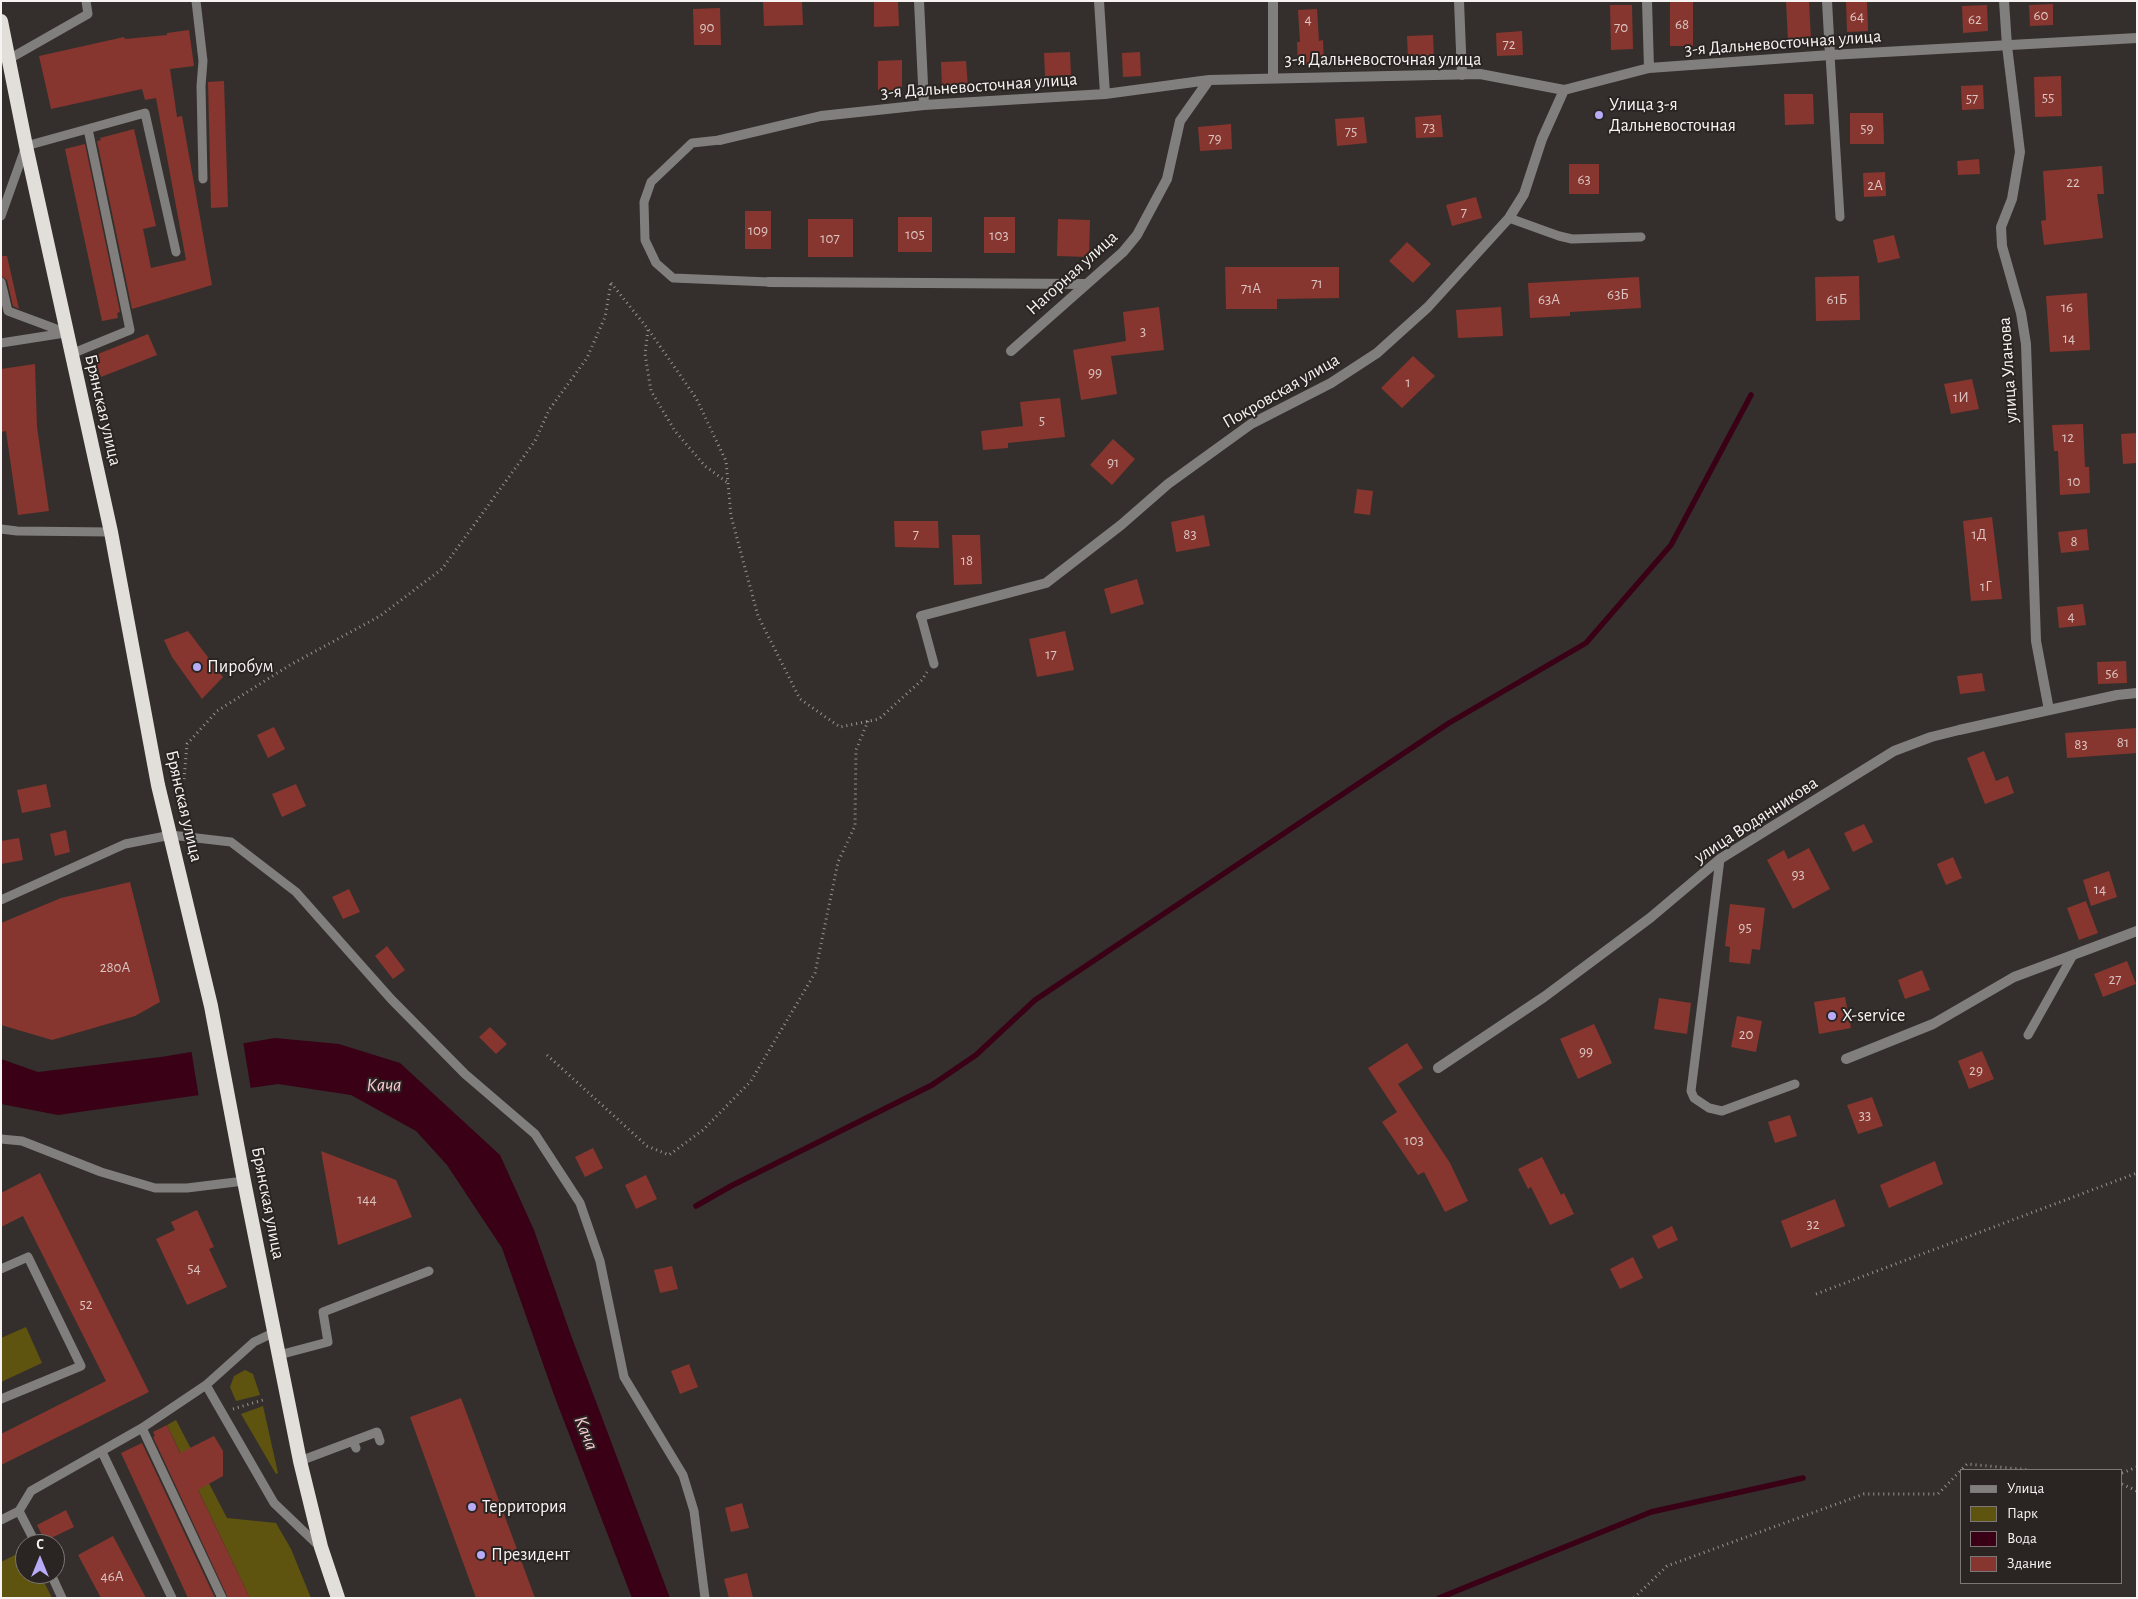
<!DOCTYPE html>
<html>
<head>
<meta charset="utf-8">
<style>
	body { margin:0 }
	#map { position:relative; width:2138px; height:1599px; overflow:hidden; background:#342f2c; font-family:"Alegreya Sans",sans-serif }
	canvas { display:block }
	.frame { position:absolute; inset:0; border:2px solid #f7f3f2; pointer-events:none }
	.legend { position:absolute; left:1960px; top:1469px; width:162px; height:115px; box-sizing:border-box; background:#2a2522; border:1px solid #7c7775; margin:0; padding:6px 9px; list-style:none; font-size:15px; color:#f7f3f2 }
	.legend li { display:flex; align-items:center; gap:10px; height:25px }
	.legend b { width:25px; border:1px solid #7c7775 }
	.north { position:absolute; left:15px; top:1534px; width:50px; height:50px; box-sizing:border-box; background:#2a2522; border:1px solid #7c7775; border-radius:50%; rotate:0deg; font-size:14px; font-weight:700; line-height:20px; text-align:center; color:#f7f3f2 }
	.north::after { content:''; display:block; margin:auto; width:18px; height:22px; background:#b8abf7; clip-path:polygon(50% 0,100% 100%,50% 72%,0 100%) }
</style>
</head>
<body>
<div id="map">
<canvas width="2138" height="1599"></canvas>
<div class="frame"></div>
<ul class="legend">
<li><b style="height:6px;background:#817f7d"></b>Улица</li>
<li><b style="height:14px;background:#5e5410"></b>Парк</li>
<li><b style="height:14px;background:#390016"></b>Вода</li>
<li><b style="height:14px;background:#86362e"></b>Здание</li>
</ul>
<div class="north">С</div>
</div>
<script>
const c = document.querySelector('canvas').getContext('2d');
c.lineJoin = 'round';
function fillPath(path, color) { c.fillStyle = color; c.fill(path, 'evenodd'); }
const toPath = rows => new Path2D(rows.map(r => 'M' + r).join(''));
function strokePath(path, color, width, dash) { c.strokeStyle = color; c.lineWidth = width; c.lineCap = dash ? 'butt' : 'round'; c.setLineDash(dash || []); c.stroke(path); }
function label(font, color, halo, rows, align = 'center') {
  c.font = font + ' "Alegreya Sans",sans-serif'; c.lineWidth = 4; c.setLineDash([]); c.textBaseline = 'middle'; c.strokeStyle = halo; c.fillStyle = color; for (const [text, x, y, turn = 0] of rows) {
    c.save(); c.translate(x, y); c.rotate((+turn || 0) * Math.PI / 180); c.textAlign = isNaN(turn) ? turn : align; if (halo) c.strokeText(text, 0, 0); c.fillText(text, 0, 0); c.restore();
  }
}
const green = toPath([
	[26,1327,42,1363,1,1382,1,1338],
	[245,1370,253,1374,260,1395,236,1401,230,1387,234,1376],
	[263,1406,278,1473,276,1474,241,1414],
	[176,1420,227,1518,276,1523,291,1549,311,1598,250,1598,167,1425],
	[25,1550,25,1574,40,1574,52,1598,1,1598,1,1562]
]);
const water = toPath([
	[275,1038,339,1044,400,1063,500,1155,534,1230,572,1338,670,1598,632,1598,554,1395,502,1248,447,1165,416,1131,351,1095,278,1084,58,1115,1,1104,1,1059,38,1072,161,1057]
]);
const pier = toPath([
	[243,1041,251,1090,199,1098,191,1049]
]);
const stream = toPath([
	[696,1206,731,1186,932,1085,976,1055,1035,1000,1449,723,1586,643,1671,545,1751,395],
	[1439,1598,1651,1512,1803,1478]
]);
const building = toPath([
	[763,1,802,1,803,25,764,26],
	[874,1,898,1,899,26,874,27],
	[1670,1,1693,1,1693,46,1670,46],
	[1786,1,1809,1,1811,40,1788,41],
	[1846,1,1867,1,1868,31,1847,32],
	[2053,4,2053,25,2030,26,2029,5],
	[1610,5,1632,5,1633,49,1611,50],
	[1987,5,1988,31,1963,33,1962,6],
	[720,8,721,45,694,45,693,9],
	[1317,9,1319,41,1323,40,1324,64,1298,65,1297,42,1300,42,1298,10],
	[189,30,194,66,170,69,177,117,182,116,212,285,132,309,97,141,101,140,100,138,134,129,156,226,143,229,151,268,186,260,156,98,145,100,142,89,51,109,39,56,124,37,125,39,167,35,167,33],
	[1522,31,1523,55,1497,56,1496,33],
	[1433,35,1434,58,1408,60,1407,36],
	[1070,52,1071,75,1045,76,1044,53],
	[1140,52,1141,76,1123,77,1122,53],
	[902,60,902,90,878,90,878,61],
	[966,61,968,88,942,89,941,62],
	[2061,76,2062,116,2035,117,2034,77],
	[224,81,228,207,211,208,208,82],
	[1983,85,1984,109,1962,110,1961,86],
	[1784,94,1813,94,1814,124,1785,125],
	[1850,113,1883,113,1884,144,1850,144],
	[1441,115,1443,137,1416,138,1415,117],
	[1364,117,1367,143,1337,146,1335,119],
	[1231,124,1232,149,1200,151,1198,127],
	[85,144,120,312,117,313,118,318,102,321,65,149],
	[1979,159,1980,174,1958,175,1957,161],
	[1569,164,1599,164,1599,194,1569,194],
	[2102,166,2104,194,2097,194,2103,238,2044,245,2041,221,2046,220,2043,171],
	[1885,172,1886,196,1864,197,1863,173],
	[1476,197,1482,218,1452,226,1446,205],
	[745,211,771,211,771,249,745,249],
	[898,217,932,217,932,252,898,252],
	[984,217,1015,217,1015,253,984,253],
	[808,219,853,219,853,257,808,257],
	[1058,219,1090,220,1089,257,1057,256],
	[1894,235,1900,258,1878,263,1873,240],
	[1407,242,1431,264,1413,283,1389,261],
	[1,256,7,256,19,309,13,306,7,280,1,276],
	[1225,267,1339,267,1339,298,1277,299,1277,309,1226,309],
	[1859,276,1860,320,1816,321,1815,277],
	[1639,277,1641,308,1570,312,1570,316,1530,318,1528,283],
	[2087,293,2090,350,2050,352,2046,296],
	[1159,307,1164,350,1111,356,1117,394,1081,400,1073,350,1126,341,1123,312],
	[1501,307,1503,336,1458,338,1456,310],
	[148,334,157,355,101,377,93,356],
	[1413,356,1435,376,1402,408,1381,388],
	[35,364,37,427,49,511,18,515,6,431,1,432,1,369],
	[1972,379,1979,409,1951,414,1944,384],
	[1060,398,1065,437,1008,443,1008,448,983,450,981,431,1023,426,1020,402],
	[2083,424,2085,467,2089,467,2090,493,2060,495,2058,451,2054,451,2052,425],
	[2137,433,2137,463,2123,464,2121,434],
	[1113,439,1135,459,1112,485,1090,465],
	[1357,489,1373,491,1370,515,1354,513],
	[1204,515,1210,546,1176,552,1171,522],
	[1992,517,2002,599,1971,601,1963,521],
	[894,521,938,521,939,548,895,547],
	[2087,529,2089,550,2061,553,2058,532],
	[952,535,980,535,982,584,954,585],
	[1137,579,1144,604,1111,614,1104,589],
	[2083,604,2086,625,2059,628,2057,607],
	[188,631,223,677,202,699,172,657,164,640],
	[1065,631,1074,670,1037,677,1029,639],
	[2126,661,2127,683,2098,684,2097,662],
	[1982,673,1985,691,1960,694,1957,676],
	[274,727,285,749,268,758,257,735],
	[2137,728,2137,753,2067,758,2065,733],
	[1984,751,1996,781,2008,776,2014,793,1985,804,1967,758],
	[46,784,51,807,22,813,17,790],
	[296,784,306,806,282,817,272,794],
	[1864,824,1873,842,1853,852,1844,833],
	[66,830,70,852,55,856,50,834],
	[19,838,23,860,1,864,1,841],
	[1809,848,1830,889,1793,909,1767,860,1784,850,1788,859],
	[1953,857,1962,878,1946,885,1937,864],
	[2109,871,2117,897,2091,906,2083,880],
	[130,882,160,1002,135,1016,52,1040,1,1025,1,923,61,898],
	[349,889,360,912,343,919,332,897],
	[2086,901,2098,933,2079,940,2067,908],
	[1730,904,1765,908,1760,950,1752,949,1750,964,1729,962,1730,947,1725,946],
	[387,946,405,970,393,979,375,956],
	[2127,961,2136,984,2103,997,2094,974],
	[1922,970,1930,990,1905,999,1898,980],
	[1845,997,1851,1028,1819,1034,1814,1002],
	[1659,998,1691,1003,1687,1034,1654,1029],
	[1737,1016,1762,1021,1756,1052,1731,1047],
	[1594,1024,1612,1063,1578,1079,1560,1039],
	[490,1027,507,1044,496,1054,479,1037],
	[1407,1043,1423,1068,1398,1084,1450,1163,1468,1201,1445,1212,1424,1172,1418,1175,1382,1122,1397,1112,1368,1068],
	[1982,1051,1994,1079,1969,1089,1958,1061],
	[1872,1097,1883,1126,1858,1134,1847,1105],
	[1790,1115,1797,1136,1775,1143,1768,1122],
	[593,1148,603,1168,585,1177,575,1157],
	[321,1151,396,1180,412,1217,338,1245],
	[1542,1157,1561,1195,1564,1193,1574,1214,1550,1225,1531,1187,1528,1189,1518,1169],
	[1935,1161,1943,1184,1889,1208,1880,1185],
	[40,1173,149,1392,1,1465,1,1434,106,1381,23,1216,1,1227,1,1193],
	[646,1175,657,1199,636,1209,625,1185],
	[1835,1199,1845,1226,1791,1248,1781,1221],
	[197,1210,214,1247,209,1249,227,1287,187,1305,156,1239,175,1230,171,1222],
	[1672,1226,1678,1240,1658,1249,1652,1236],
	[1633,1257,1643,1278,1620,1289,1610,1269],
	[672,1266,678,1289,660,1293,654,1270],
	[689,1364,698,1387,680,1394,671,1371],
	[461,1398,535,1598,476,1598,410,1417],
	[167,1425,180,1453,214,1436,223,1451,223,1476,198,1490,250,1598,228,1598,153,1437,155,1436,153,1432],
	[142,1443,215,1598,188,1598,121,1453],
	[742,1503,749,1528,731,1532,725,1508],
	[66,1510,74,1527,45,1541,37,1525],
	[113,1536,146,1598,101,1598,78,1555],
	[747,1573,753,1598,729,1598,724,1579]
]);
const path = toPath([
	[611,283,648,329,696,398,726,461,731,516,758,616,800,699,840,727,879,719,922,680,927,672],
	[648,330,645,354,651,391,675,431,705,466,728,483],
	[184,779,187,744,217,711,290,665,380,616,442,569,535,441,549,410,587,358,605,317,611,283],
	[547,1055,647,1146,669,1155,703,1130,751,1081,815,973,838,862,855,826,856,750,868,721],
	[1816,1294,2137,1173],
	[233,1409,263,1400],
	[2122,1473,2137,1467],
	[2122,1484,2137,1491],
	[1634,1598,1667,1566,1864,1494,1938,1494,1967,1464,2030,1470]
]);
const service = toPath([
	[196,1,203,61,201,86,203,179],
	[1830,55,1840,217],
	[9,59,88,14,86,1],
	[720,140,692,143,651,182,644,202,645,240,656,263,673,278,769,282],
	[1,216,26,146,145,113,176,252],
	[1509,218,1559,236,1572,239,1641,237],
	[1,282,8,311,67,333],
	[1,343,65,333],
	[71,354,130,330,88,129],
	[1,529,17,531,111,532],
	[921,616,934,664],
	[1720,859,1691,1091,1694,1098,1709,1108,1722,1111,1795,1084],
	[1,900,125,844,171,835,231,842,296,892,391,999,465,1074,535,1134,580,1203,600,1261,624,1377,683,1475,694,1511,705,1598],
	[2028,1035,2073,955],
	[1,1139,22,1141,101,1172,155,1188,187,1188,244,1181],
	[1,1269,28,1257,81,1366,1,1399],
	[279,1355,328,1342,323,1312,429,1271],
	[206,1385,274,1503,320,1547],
	[142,1428,222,1598],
	[353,1441,377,1432,380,1441],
	[102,1452,172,1598],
	[300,1461,353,1441,356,1448],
	[19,1511,36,1544],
	[1,1520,19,1511,31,1491,142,1428,206,1385,254,1342,275,1332],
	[51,1574,62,1598]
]);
const minor = toPath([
	[919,1,924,105],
	[1099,1,1105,94],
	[1459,1,1462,75],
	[1647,1,1649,68],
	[1827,1,1830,55],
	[2004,1,2007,46,2020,152,2012,199,2001,227,2002,246,2021,313,2026,344,2036,641,2049,710],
	[1273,77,1273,1],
	[720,140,821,116,924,105,1105,94,1209,80,1480,74,1564,90,1649,68,1830,55,2137,38],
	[769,282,1085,284],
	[1011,351,1123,252,1137,235,1167,179,1180,121,1209,80],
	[921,616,1046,583,1121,525,1168,484,1251,424,1331,383,1377,353,1428,307,1509,218,1524,194,1542,139,1564,90],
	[1846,1059,1933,1024,2014,977,2137,931],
	[1438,1068,1544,997,1650,918,1720,859,1894,751,1931,737,1959,730,2117,695,2137,693]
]);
const trunk = toPath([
	[1,21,26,146,111,532,158,785,211,1006,244,1181,300,1461,321,1547,338,1598]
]);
const markers = [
	[1599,115,5,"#b8abf7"],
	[197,667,5,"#b8abf7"],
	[1832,1016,5,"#b8abf7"],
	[472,1507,5,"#b8abf7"],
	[481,1555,5,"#b8abf7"]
];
const numberNames = [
	["60",2041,15],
	["64",1857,16],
	["4",1308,19],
	["62",1975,19],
	["68",1682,24],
	["90",707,27],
	["70",1621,27],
	["72",1509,44],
	["55",2048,97],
	["57",1972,98],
	["73",1429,127],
	["59",1867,128],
	["75",1351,131],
	["79",1215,138],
	["63",1584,179],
	["22",2073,182],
	["2А",1875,185],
	["7",1464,212],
	["109",758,230],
	["105",915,234],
	["103",999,235],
	["107",830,238],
	["71",1317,283],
	["71А",1251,288],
	["63Б",1618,294],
	["63А",1549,299],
	["61Б",1837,299],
	["16",2067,307],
	["3",1143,331],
	["14",2069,338],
	["99",1095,372],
	["1",1408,382],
	["1И",1961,397],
	["5",1042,420],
	["12",2068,437],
	["91",1113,462],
	["10",2074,481],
	["7",916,534],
	["83",1190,534],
	["1Д",1979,534],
	["8",2074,541],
	["18",967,560],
	["1Г",1986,586],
	["4",2071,616],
	["17",1051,654],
	["56",2112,673],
	["81",2123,742],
	["83",2081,744],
	["93",1798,874],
	["14",2100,889],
	["95",1745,927],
	["280А",115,967],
	["27",2115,979],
	["20",1746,1034],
	["99",1586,1051],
	["29",1976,1070],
	["33",1865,1115],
	["103",1414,1140],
	["144",367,1199],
	["32",1813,1224],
	["54",194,1268],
	["52",86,1304],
	["46А",112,1576]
];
const streetNames = [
	["3-я Дальневосточная улица",1783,43,-4],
	["3-я Дальневосточная улица",1383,60],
	["3-я Дальневосточная улица",979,86,-4],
	["Нагорная улица",1072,273,-42],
	["улица Уланова",2008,370,-94],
	["Покровская улица",1281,391,-30],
	["Брянская улица",103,410,77],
	["Брянская улица",184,806,77],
	["улица Водянникова",1756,820,-33],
	["Брянская улица",268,1203,79]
];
const poiNames = [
	["Улица 3-я",1609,105],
	["Дальневосточная",1609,126],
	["Пиробум",207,667],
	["X-service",1842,1016],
	["Территория",482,1507],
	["Президент",491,1555]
];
const waterNames = [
	["Кача",384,1085],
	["Кача",586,1433,68]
];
fillPath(green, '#5e5410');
fillPath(water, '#390016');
fillPath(pier, '#342f2c');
strokePath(stream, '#390016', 5.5);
fillPath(building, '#86362e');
strokePath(path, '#989391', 3, [1, 4]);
strokePath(service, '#817f7d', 9);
strokePath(minor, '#817f7d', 10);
strokePath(trunk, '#e2deda', 14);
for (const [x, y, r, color] of markers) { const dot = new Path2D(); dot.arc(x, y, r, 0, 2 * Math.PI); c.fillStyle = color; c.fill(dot); strokePath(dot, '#2a2522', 2); }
label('15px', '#dbc4c1', null, numberNames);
label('18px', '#f7f3f2', '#2a2522', streetNames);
label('18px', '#f7f3f2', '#2a2522', poiNames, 'left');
label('italic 19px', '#facad4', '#2a2522', waterNames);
</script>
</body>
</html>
